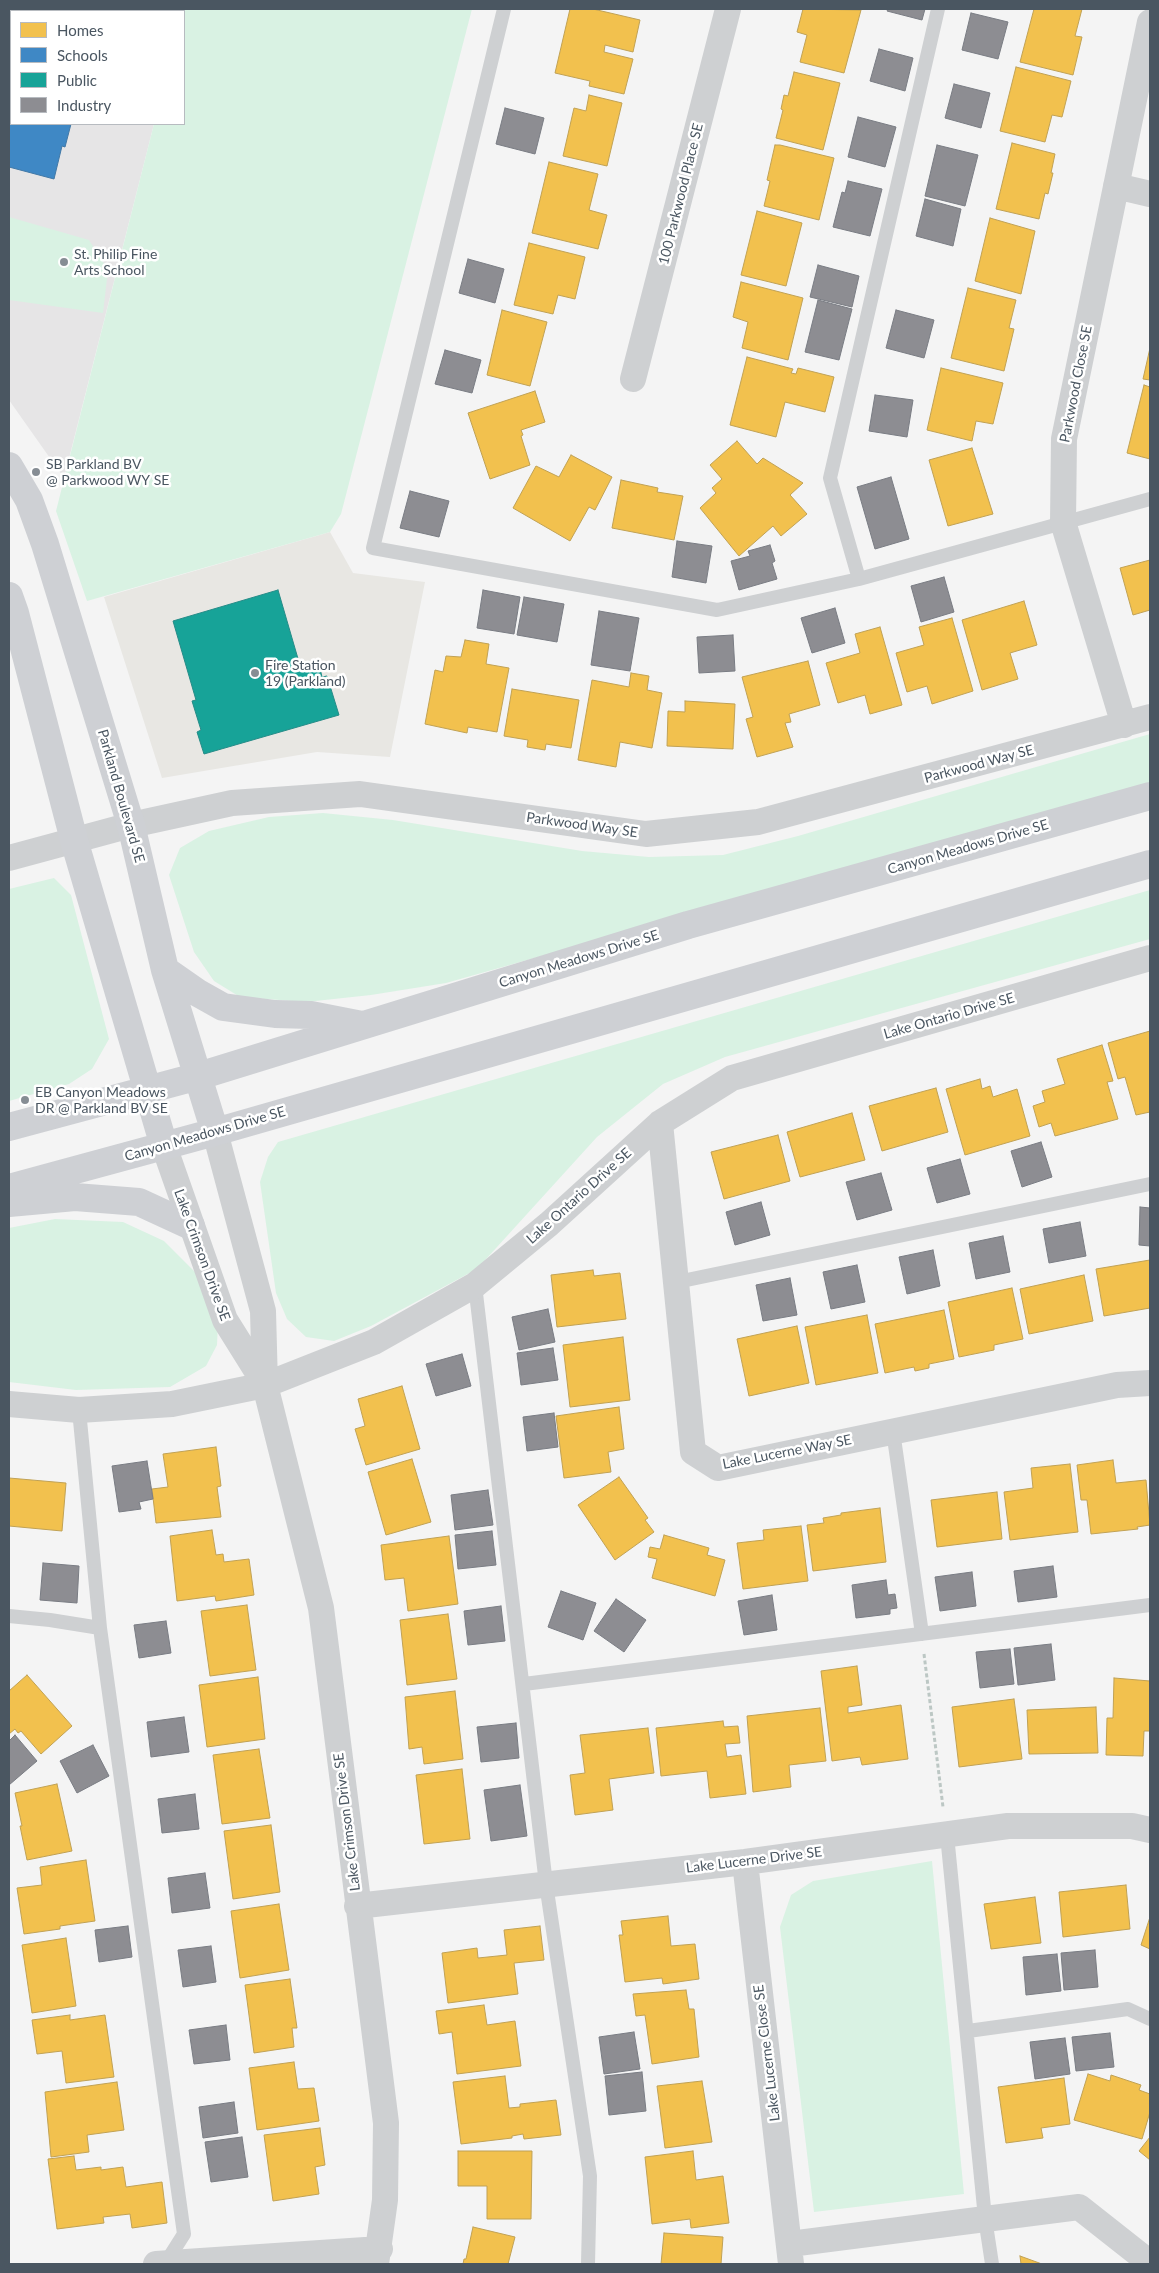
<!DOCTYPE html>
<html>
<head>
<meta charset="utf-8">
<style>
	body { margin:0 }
	#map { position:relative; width:1159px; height:2273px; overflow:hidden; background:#f4f4f4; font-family:Lato,sans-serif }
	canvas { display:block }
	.frame { position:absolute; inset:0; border:10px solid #4a5661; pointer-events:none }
	.legend { position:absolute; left:10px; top:10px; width:175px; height:115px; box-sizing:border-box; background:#fff; border:1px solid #b7bbc0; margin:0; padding:6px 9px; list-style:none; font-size:15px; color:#4a5661 }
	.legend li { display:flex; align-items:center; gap:10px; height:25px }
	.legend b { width:25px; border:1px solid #b7bbc0 }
</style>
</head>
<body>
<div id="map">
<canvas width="1159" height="2273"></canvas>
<div class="frame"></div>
<ul class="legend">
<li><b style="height:14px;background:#f2c14e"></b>Homes</li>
<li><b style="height:14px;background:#3f88c5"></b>Schools</li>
<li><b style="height:14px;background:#17a398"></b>Public</li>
<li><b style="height:14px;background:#8d8d92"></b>Industry</li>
</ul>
</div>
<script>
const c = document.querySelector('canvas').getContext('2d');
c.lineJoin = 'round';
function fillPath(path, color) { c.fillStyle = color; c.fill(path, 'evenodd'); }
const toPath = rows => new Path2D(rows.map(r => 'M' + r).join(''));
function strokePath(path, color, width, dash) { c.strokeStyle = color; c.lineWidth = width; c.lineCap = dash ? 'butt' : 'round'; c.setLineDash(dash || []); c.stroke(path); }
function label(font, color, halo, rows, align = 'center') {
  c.font = font + ' Lato,sans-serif'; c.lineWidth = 5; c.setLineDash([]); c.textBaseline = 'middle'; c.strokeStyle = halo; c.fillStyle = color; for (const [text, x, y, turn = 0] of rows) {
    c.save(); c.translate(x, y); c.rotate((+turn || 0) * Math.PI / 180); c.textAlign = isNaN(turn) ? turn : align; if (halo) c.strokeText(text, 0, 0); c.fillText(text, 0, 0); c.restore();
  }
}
const commercial = toPath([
	[330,532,353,573,425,582,390,757,317,752,162,778,104,597]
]);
const education = toPath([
	[9,9,183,9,182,11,11,11,11,124,154,124,64,478,9,400]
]);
const green = toPath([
	[183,9,472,9,341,514,330,532,87,601,56,511,154,124,184,124],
	[9,217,89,240,108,270,103,313,9,300],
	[1150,734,1150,784,446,983,371,995,306,1002,240,997,214,981,194,952,169,875,180,848,209,831,269,817,323,813,393,820,582,851,649,857,723,855,798,836],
	[54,878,71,895,109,1039,92,1069,69,1084,9,1101,9,889],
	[1150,890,1150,939,725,1057,663,1084,597,1137,477,1269,371,1326,334,1341,306,1337,287,1319,276,1293,260,1182,268,1157,278,1142],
	[55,1219,123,1222,164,1241,197,1274,218,1323,217,1345,206,1366,170,1387,76,1390,9,1382,9,1228],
	[932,1861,964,2194,814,2212,780,1927,791,1895,813,1881]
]);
const homes = toPath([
	[570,9,593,9,640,20,633,52,605,45,604,52,633,59,624,94,589,86,590,81,555,73,570,9],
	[803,9,861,10,844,73,800,62,807,35,797,32,803,9],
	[1034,9,1082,9,1075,36,1082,37,1073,75,1020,62,1034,9],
	[1016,67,1071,81,1062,117,1052,115,1045,142,1000,131,1016,67],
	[794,72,840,83,823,150,776,138,783,110,781,109,784,95,788,96,794,72],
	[589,95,622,103,607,166,563,156,574,108,586,111,589,95],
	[1012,143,1055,154,1051,173,1053,173,1048,194,1045,193,1039,219,996,209,1012,143],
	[775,145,780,145,834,158,819,220,764,206,770,181,767,180,775,145],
	[549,162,598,174,589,210,607,215,598,249,532,233,549,162],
	[757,211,802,223,786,286,741,275,757,211],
	[990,218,1035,231,1021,294,975,281,990,218],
	[529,243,585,257,575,299,558,295,553,314,514,305,529,243],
	[741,282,803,298,788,360,742,348,748,322,733,317,741,282],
	[968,288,1016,300,1009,328,1014,329,1004,371,951,358,968,288],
	[502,310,547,322,530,386,487,375,502,310],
	[1150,348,1150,380,1143,379,1150,348],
	[747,357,793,369,791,373,796,374,798,368,834,377,825,412,785,402,776,437,730,425,747,357],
	[941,368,1003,383,993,424,976,421,972,441,927,430,941,368],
	[1144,385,1150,387,1150,459,1127,453,1144,385],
	[535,391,545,422,521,430,523,435,521,436,530,465,490,479,468,413,535,391],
	[737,441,757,464,763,458,803,483,790,495,807,514,781,536,773,526,739,556,700,508,716,493,712,488,722,479,710,465,737,441],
	[972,448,993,514,948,526,929,460,972,448],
	[571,455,612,477,595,510,589,507,570,541,513,508,536,466,559,477,571,455],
	[621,480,658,488,657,492,683,496,674,540,612,528,621,480],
	[1150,560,1150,610,1133,615,1120,568,1150,560],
	[1024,601,1037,645,1010,653,1018,679,982,690,962,620,1024,601],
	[952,618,973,691,932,704,927,686,907,692,896,653,924,645,919,627,952,618],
	[880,627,902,705,870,714,865,695,838,703,826,663,860,653,855,634,880,627],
	[465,640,489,644,486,664,509,668,497,732,468,727,467,733,425,724,435,670,443,672,446,656,461,657,465,640],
	[808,661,820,705,789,714,791,722,785,723,793,747,757,757,746,719,753,717,742,677,808,661],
	[631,673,649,676,647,690,662,693,652,748,620,742,616,767,578,760,592,680,629,687,631,673],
	[512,689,579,700,571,748,546,744,545,750,527,747,528,740,504,736,512,689],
	[685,701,735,704,733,749,667,746,668,711,685,712,685,701],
	[1150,1031,1150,1112,1136,1115,1125,1077,1118,1079,1108,1043,1150,1031],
	[1102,1045,1113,1081,1107,1082,1118,1119,1055,1136,1051,1123,1039,1127,1033,1106,1045,1102,1042,1091,1065,1084,1057,1059,1102,1045],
	[980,1079,982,1089,990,1086,993,1097,1017,1089,1030,1136,965,1155,946,1089,980,1079],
	[936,1088,948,1132,882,1151,869,1106,936,1088],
	[852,1113,865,1160,800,1177,787,1132,852,1113],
	[778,1135,790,1181,724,1199,711,1152,778,1135],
	[1150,1260,1150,1308,1104,1316,1096,1269,1150,1260],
	[593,1270,594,1276,620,1273,626,1319,557,1327,551,1275,593,1270],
	[1084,1275,1093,1321,1029,1334,1020,1289,1084,1275],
	[1012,1288,1023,1339,994,1345,994,1350,959,1357,948,1302,1012,1288],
	[944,1310,954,1359,929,1364,929,1368,915,1371,914,1367,885,1373,875,1324,944,1310],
	[867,1315,878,1373,816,1385,805,1327,867,1315],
	[797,1326,809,1383,749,1396,737,1339,797,1326],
	[623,1337,630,1400,570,1407,563,1345,623,1337],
	[402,1386,420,1449,366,1465,355,1429,365,1426,358,1399,402,1386],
	[619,1407,624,1449,608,1452,611,1472,564,1478,556,1416,619,1407],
	[216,1447,221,1486,217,1487,221,1517,156,1523,152,1489,168,1487,163,1454,216,1447],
	[412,1459,431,1522,386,1535,368,1472,412,1459],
	[1113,1460,1116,1483,1146,1480,1150,1525,1137,1527,1138,1529,1091,1534,1087,1500,1081,1500,1077,1465,1113,1460],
	[1070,1464,1078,1532,1010,1540,1004,1492,1033,1488,1031,1468,1070,1464],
	[619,1477,648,1518,645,1520,654,1532,615,1560,578,1505,619,1477],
	[9,1478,66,1483,62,1531,9,1526,9,1478],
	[997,1492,1002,1539,937,1547,931,1500,997,1492],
	[880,1508,886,1562,813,1571,807,1525,824,1523,823,1518,841,1515,841,1513,880,1508],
	[801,1526,808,1581,743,1589,737,1543,764,1540,763,1530,801,1526],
	[212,1530,216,1555,223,1554,224,1562,249,1559,254,1595,216,1601,215,1596,177,1601,170,1536,212,1530],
	[664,1535,709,1548,707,1555,725,1560,715,1596,652,1578,657,1559,648,1557,650,1547,660,1549,664,1535],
	[449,1536,458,1604,408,1611,404,1578,385,1580,381,1545,449,1536],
	[247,1605,256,1670,210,1676,201,1611,247,1605],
	[448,1614,457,1679,407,1685,400,1620,448,1614],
	[857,1666,862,1705,848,1707,848,1713,901,1705,908,1759,862,1765,860,1757,832,1761,821,1671,857,1666],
	[27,1675,72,1726,41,1754,21,1731,18,1733,15,1729,9,1734,9,1691,27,1675],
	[258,1677,265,1739,207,1747,199,1685,258,1677],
	[1114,1678,1150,1681,1150,1731,1144,1731,1143,1756,1106,1755,1107,1718,1113,1718,1114,1678],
	[455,1691,463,1759,424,1764,422,1747,409,1749,405,1697,455,1691],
	[1014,1699,1022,1759,959,1767,952,1707,1014,1699],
	[1096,1707,1098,1753,1029,1754,1027,1710,1096,1707],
	[820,1708,826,1761,789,1765,791,1787,753,1792,747,1716,820,1708],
	[723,1721,724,1727,738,1726,740,1743,725,1744,727,1757,741,1755,746,1794,710,1798,707,1771,661,1776,656,1728,723,1721],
	[648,1728,654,1773,609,1779,613,1810,575,1815,570,1775,585,1773,580,1735,648,1728],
	[259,1749,270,1818,222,1824,213,1755,259,1749],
	[462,1769,470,1839,424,1844,416,1775,462,1769],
	[57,1784,72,1851,27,1860,20,1826,22,1826,15,1793,57,1784],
	[271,1825,280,1892,233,1899,224,1831,271,1825],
	[86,1860,95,1921,60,1926,60,1929,24,1934,17,1888,42,1885,40,1867,86,1860],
	[1126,1885,1130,1929,1063,1937,1059,1892,1126,1885],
	[1035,1897,1041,1943,991,1949,984,1904,1035,1897],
	[279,1904,289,1970,240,1978,231,1911,279,1904],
	[668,1916,671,1946,695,1944,699,1979,663,1984,662,1978,625,1982,619,1935,623,1935,621,1921,668,1916],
	[1150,1917,1150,1949,1141,1945,1150,1917],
	[540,1926,544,1960,514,1963,518,1994,448,2003,442,1953,477,1948,478,1958,507,1955,504,1930,540,1926],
	[66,1938,76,2006,32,2013,22,1945,66,1938],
	[290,1979,297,2028,292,2028,294,2047,254,2053,245,1985,290,1979],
	[686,1990,689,2009,694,2009,699,2057,652,2064,645,2015,636,2016,633,1994,686,1990],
	[484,2005,487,2025,515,2021,521,2066,457,2074,452,2032,439,2034,436,2011,484,2005],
	[70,2015,70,2020,105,2015,114,2077,66,2083,62,2051,37,2054,32,2020,70,2015],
	[294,2062,298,2089,314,2088,319,2121,257,2130,249,2068,294,2062],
	[1088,2074,1110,2081,1111,2075,1141,2085,1139,2090,1150,2094,1150,2112,1142,2139,1074,2120,1088,2074],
	[505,2076,509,2108,520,2107,520,2104,556,2100,561,2135,524,2139,523,2134,512,2136,512,2138,461,2144,453,2082,505,2076],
	[1064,2078,1070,2124,1041,2128,1043,2138,1006,2143,998,2087,1064,2078],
	[702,2081,712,2142,665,2148,657,2086,702,2081],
	[117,2082,124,2130,87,2135,89,2152,51,2157,45,2092,117,2082],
	[320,2128,325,2165,315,2167,319,2194,273,2201,264,2135,320,2128],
	[1150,2137,1150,2160,1139,2151,1150,2137],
	[458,2151,532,2151,531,2219,487,2219,487,2186,458,2186,458,2151],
	[693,2151,696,2180,723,2176,729,2223,691,2228,690,2219,652,2224,645,2157,693,2151],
	[74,2156,76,2170,101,2167,101,2170,123,2167,126,2187,162,2182,167,2223,132,2228,130,2214,103,2217,104,2223,57,2229,48,2159,74,2156],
	[473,2227,515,2237,508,2264,463,2264,464,2259,466,2259,473,2227],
	[664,2233,723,2237,721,2264,661,2264,664,2233],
	[1020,2256,1042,2264,1021,2264,1020,2256]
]);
const schools = toPath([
	[9,9,86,9,85,11,11,11,11,124,71,124,65,147,62,146,54,179,9,167,9,9]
]);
const public = toPath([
	[278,590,301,669,319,664,322,677,327,676,339,715,204,754,197,732,201,730,192,701,196,700,173,621,278,590]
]);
const industry = toPath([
	[888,9,925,9,922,20,887,11,888,9],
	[971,13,1008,22,998,59,962,50,971,13],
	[879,49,913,58,905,91,870,81,879,49],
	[954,84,990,93,981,128,945,118,954,84],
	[505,108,544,118,535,154,496,144,505,108],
	[858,117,896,127,885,167,848,157,858,117],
	[937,145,978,155,965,206,925,196,937,145],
	[848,181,882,189,870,236,833,227,842,192,845,193,848,181],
	[925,199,961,209,953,246,916,236,925,199],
	[468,259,504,269,495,303,459,293,468,259],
	[818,265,859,276,852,307,810,297,818,265],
	[818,300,852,309,839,360,805,352,818,300],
	[896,310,934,320,924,358,886,348,896,310],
	[445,350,481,360,472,393,435,384,445,350],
	[875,395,913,400,907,437,869,431,875,395],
	[891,477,909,539,875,549,857,487,891,477],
	[410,491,449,501,439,537,400,528,410,491],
	[677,541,712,546,706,583,672,577,677,541],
	[770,545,775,561,772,563,777,579,739,590,731,561,750,556,748,551,770,545],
	[944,577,954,612,921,622,911,586,944,577],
	[483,590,520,597,514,634,477,628,483,590],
	[524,597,564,604,557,642,517,635,524,597],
	[835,608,845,643,812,653,801,618,835,608],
	[599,611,639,618,630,671,591,665,599,611],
	[733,635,735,671,699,673,697,637,733,635],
	[1041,1142,1052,1177,1022,1187,1011,1151,1041,1142],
	[960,1159,970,1194,937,1203,927,1168,960,1159],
	[881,1173,892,1210,857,1220,846,1182,881,1173],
	[761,1202,770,1235,735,1245,726,1212,761,1202],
	[1140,1207,1150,1208,1150,1246,1139,1245,1140,1207],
	[1080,1222,1086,1256,1049,1263,1043,1229,1080,1222],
	[1003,1236,1010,1272,976,1279,969,1243,1003,1236],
	[933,1250,940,1286,907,1294,899,1257,933,1250],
	[857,1265,865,1302,831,1309,823,1272,857,1265],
	[790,1278,797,1315,763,1321,756,1285,790,1278],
	[548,1309,555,1342,519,1350,512,1317,548,1309],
	[553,1348,558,1380,521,1385,517,1353,553,1348],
	[462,1354,471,1386,436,1396,426,1364,462,1354],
	[554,1413,558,1447,527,1451,523,1417,554,1413],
	[147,1461,153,1499,139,1502,141,1509,119,1512,112,1466,147,1461],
	[488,1490,493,1525,455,1530,451,1495,488,1490],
	[492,1531,496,1565,458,1569,455,1535,492,1531],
	[43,1563,79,1566,77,1603,40,1600,43,1563],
	[1053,1566,1057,1597,1018,1602,1014,1571,1053,1566],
	[972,1572,976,1606,940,1611,935,1577,972,1572],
	[886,1580,888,1595,895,1594,897,1608,890,1609,890,1614,856,1618,852,1585,886,1580],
	[561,1591,596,1603,583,1640,548,1627,561,1591],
	[772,1595,777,1630,744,1635,738,1601,772,1595],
	[616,1599,646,1620,624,1652,594,1631,616,1599],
	[501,1606,505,1641,468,1645,464,1611,501,1606],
	[166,1621,171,1653,139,1658,134,1625,166,1621],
	[1051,1644,1055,1680,1018,1685,1014,1648,1051,1644],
	[1010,1649,1014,1684,980,1688,976,1652,1010,1649],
	[184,1717,189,1752,151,1757,147,1722,184,1717],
	[516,1723,519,1758,481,1762,477,1727,516,1723],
	[15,1735,37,1761,9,1785,9,1741,15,1735],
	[93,1745,109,1776,77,1793,60,1761,93,1745],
	[520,1785,527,1836,491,1841,484,1790,520,1785],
	[195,1794,199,1829,162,1833,158,1799,195,1794],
	[205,1873,210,1908,172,1913,168,1878,205,1873],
	[128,1926,132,1957,99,1962,95,1930,128,1926],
	[211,1946,216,1982,183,1987,178,1950,211,1946],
	[1095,1950,1098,1987,1064,1990,1061,1953,1095,1950],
	[1057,1954,1061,1991,1026,1995,1023,1957,1057,1954],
	[226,2025,230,2060,194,2064,189,2030,226,2025],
	[634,2032,640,2069,604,2074,599,2037,634,2032],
	[1110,2033,1114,2067,1076,2071,1072,2037,1110,2033],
	[1065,2038,1070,2074,1035,2079,1030,2042,1065,2038],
	[642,2072,646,2111,609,2115,605,2076,642,2072],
	[234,2102,238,2133,203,2138,199,2107,234,2102],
	[242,2137,248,2177,211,2182,205,2142,242,2137]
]);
const path = toPath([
	[924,1654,943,1807]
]);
const lane = toPath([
	[504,9,373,548,717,610,859,579,1150,499],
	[859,579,830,478,938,9],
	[677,1282,1150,1184],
	[475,1285,546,1884,590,2176,588,2264],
	[79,1410,100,1628,184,2234,165,2264],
	[893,1431,922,1634],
	[9,1616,50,1620,100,1628],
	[524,1684,1150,1605],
	[947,1835,985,2218,992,2264],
	[968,2031,1128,2009,1150,2019]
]);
const street = toPath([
	[1116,186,1150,194],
	[633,379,728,9],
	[1124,725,1063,522,1064,439,1150,22],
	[9,858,131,825,232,803,360,794,646,834,758,822,1150,717],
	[660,1123,693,1452,718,1468,1117,1385,1150,1383],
	[215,1132,263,1311,265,1385,321,1608,386,2123,385,2200,376,2264],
	[164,1146,225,1320,265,1384],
	[9,1404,79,1410,172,1404,265,1385,374,1342,475,1285,549,1224,660,1123,732,1078,1150,958],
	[745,1862,791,2264],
	[357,1906,745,1862,1008,1826,1132,1826,1150,1830],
	[790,2244,1079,2207,1150,2263],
	[156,2264,380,2249]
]);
const secondary = toPath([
	[9,466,29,500,45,544,131,825,165,970,215,1132],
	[9,596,15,613,74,840,164,1146],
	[165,970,198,993,223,1007,275,1014,311,1015,362,1025],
	[9,1127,199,1076,688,925,1150,796],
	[9,1188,215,1132,1150,864],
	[9,1203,75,1197,139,1202,191,1226]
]);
const markers = [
	[64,262,5,"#868d94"],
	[36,472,5,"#868d94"],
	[255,673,5,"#868d94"],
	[25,1100,5,"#868d94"]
];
const streetNames = [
	["100 Parkwood Place SE",681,194,-76],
	["Parkwood Close SE",1076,384,-79],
	["Parkwood Way SE",979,764,-15],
	["Parkland Boulevard SE",121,796,74],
	["Parkwood Way SE",582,825,8],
	["Canyon Meadows Drive SE",968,847,-16],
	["Canyon Meadows Drive SE",579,959,-17],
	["Lake Ontario Drive SE",949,1016,-16],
	["Canyon Meadows Drive SE",205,1134,-16],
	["Lake Ontario Drive SE",579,1196,-42],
	["Lake Crimson Drive SE",202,1255,70],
	["Lake Lucerne Way SE",787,1452,-11],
	["Lake Crimson Drive SE",347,1822,-97],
	["Lake Lucerne Drive SE",754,1860,-7],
	["Lake Lucerne Close SE",767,2053,-97]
];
const poiNames = [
	["St. Philip Fine",74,254],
	["Arts School",74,270],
	["SB Parkland BV",46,464],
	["@ Parkwood WY SE",46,480],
	["Fire Station",265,665],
	["19 (Parkland)",265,681],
	["EB Canyon Meadows",35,1092],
	["DR @ Parkland BV SE",35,1108]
];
fillPath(commercial, '#e8e7e3');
fillPath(education, '#e6e5e6');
fillPath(green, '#d9f2e3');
fillPath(homes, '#f2c14e');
strokePath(homes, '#c0a154', 1);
fillPath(schools, '#3f88c5');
strokePath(schools, '#4279a7', 1);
fillPath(public, '#17a398');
strokePath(public, '#268c88', 1);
fillPath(industry, '#8d8d92');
strokePath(industry, '#797c83', 1);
strokePath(path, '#bcc7c4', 3, [4, 2.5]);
strokePath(lane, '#ced0d2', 14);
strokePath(street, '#ced0d2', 26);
strokePath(secondary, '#ced0d4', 28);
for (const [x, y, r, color] of markers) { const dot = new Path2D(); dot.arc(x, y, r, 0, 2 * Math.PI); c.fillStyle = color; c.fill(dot); strokePath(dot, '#fff', 2); }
label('14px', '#4a5661', '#fff', streetNames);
label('14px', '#4a5661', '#fff', poiNames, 'left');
</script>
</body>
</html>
